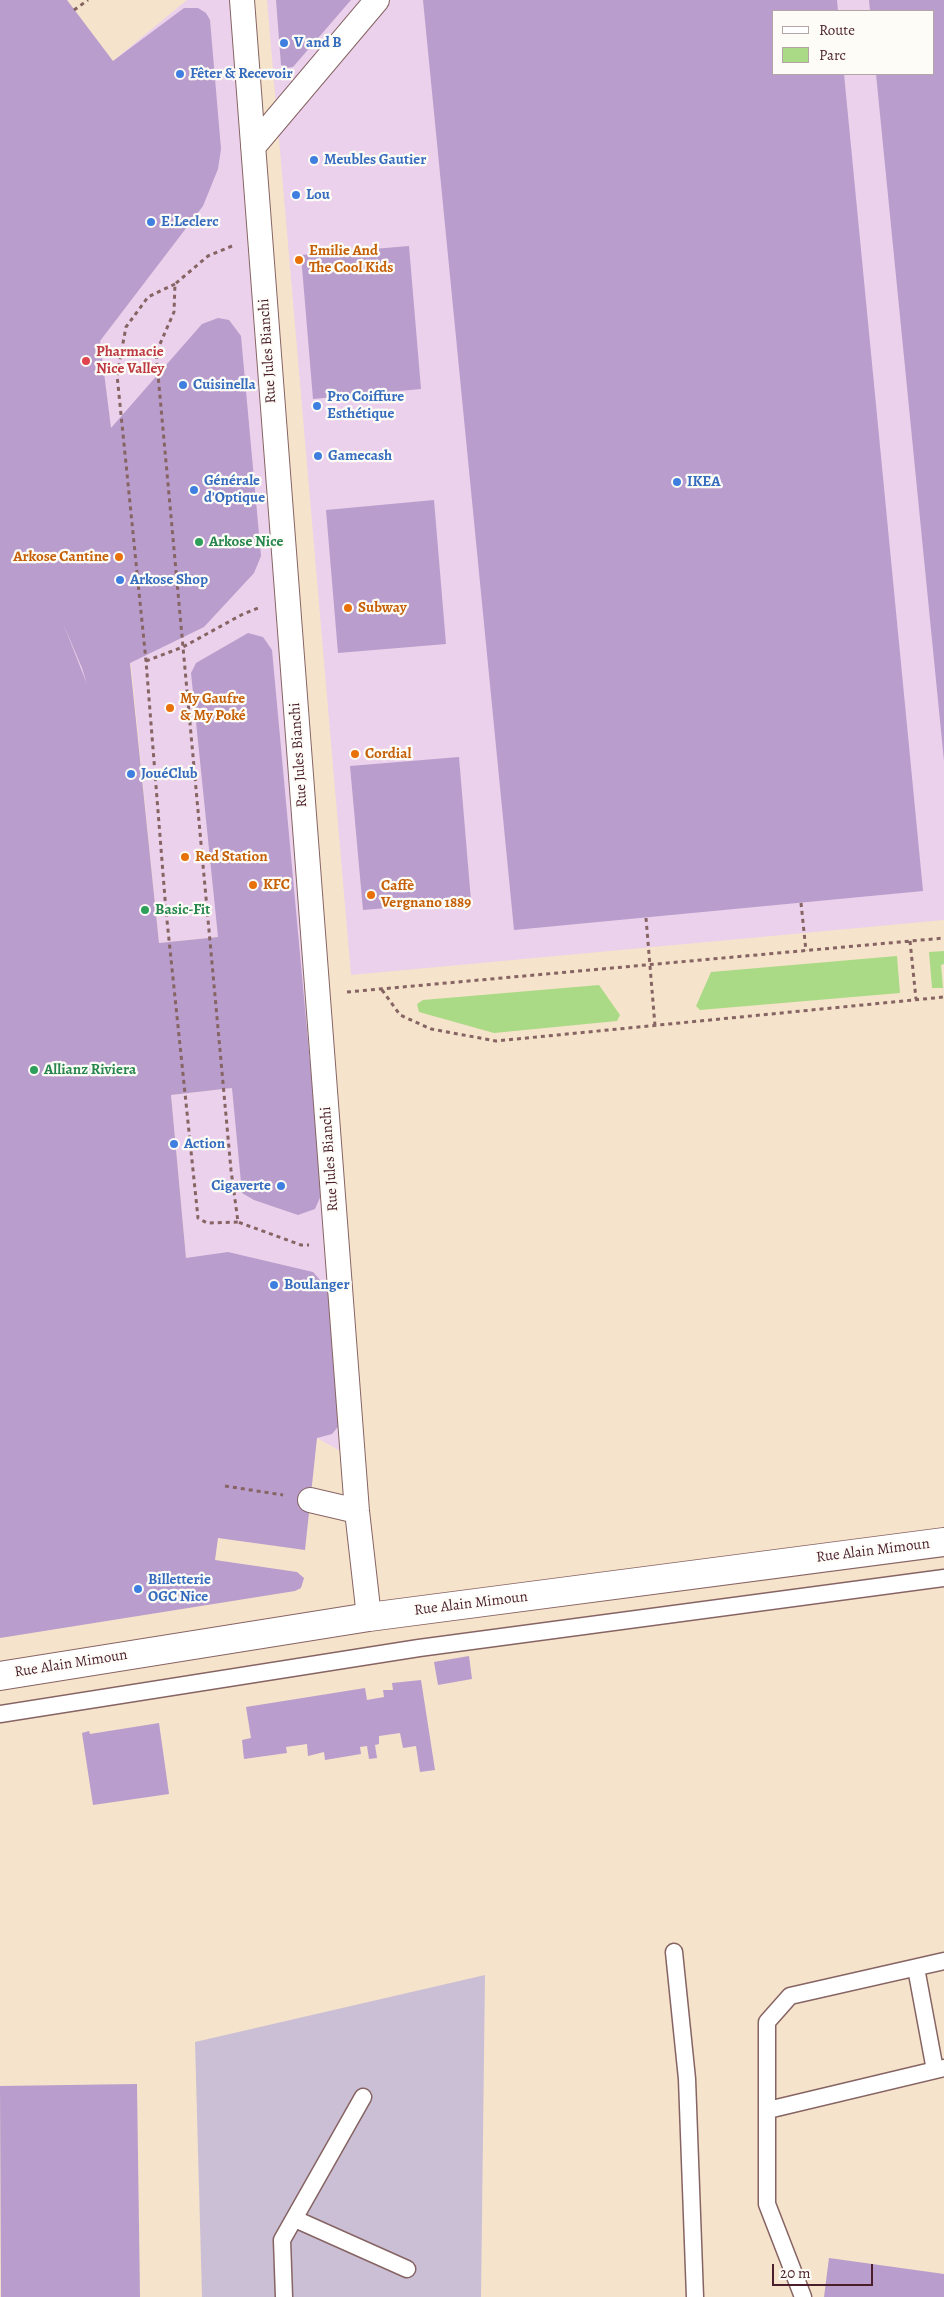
<!DOCTYPE html>
<html>
<head>
<meta charset="utf-8">
<style>
	body { margin:0 }
	#map { position:relative; width:944px; height:2297px; overflow:hidden; background:#f6e3cb; font-family:Alegreya,serif }
	canvas { display:block }
	.legend { position:absolute; left:772px; top:10px; width:162px; height:65px; box-sizing:border-box; background:#fdfcf7; border:1px solid #b5a4a5; margin:0; padding:6px 9px; list-style:none; font-size:15px; color:#4a1f2b }
	.legend li { display:flex; align-items:center; gap:10px; height:25px }
	.legend b { width:25px; border:1px solid #b5a4a5 }
	.scale { position:absolute; left:772px; top:2264px; width:101px; height:22px; box-sizing:border-box; border:2px solid #4a1f2b; border-top:0; padding-left:6px; font-size:15px; line-height:18px; white-space:nowrap; color:#4a1f2b; -webkit-text-stroke:4px #fdfcf7; paint-order:stroke }
</style>
</head>
<body>
<div id="map">
<canvas width="944" height="2297"></canvas>
<ul class="legend">
<li><b style="height:6px;background:#fff"></b>Route</li>
<li><b style="height:14px;background:#abda87"></b>Parc</li>
</ul>
<div class="scale">20 m</div>
</div>
<script>
const c = document.querySelector('canvas').getContext('2d');
c.lineJoin = 'round';
function fillPath(path, color) { c.fillStyle = color; c.fill(path, 'evenodd'); }
const toPath = rows => new Path2D(rows.map(r => 'M' + r).join(''));
function strokePath(path, color, width, dash) { c.strokeStyle = color; c.lineWidth = width; c.lineCap = dash ? 'butt' : 'round'; c.setLineDash(dash || []); c.stroke(path); }
function label(font, color, halo, rows, align = 'center') {
  c.font = font + ' Alegreya,serif'; c.lineWidth = 4.5; c.setLineDash([]); c.textBaseline = 'middle'; c.strokeStyle = halo; c.fillStyle = color; for (const [text, x, y, turn = 0] of rows) {
    c.save(); c.translate(x, y); c.rotate((+turn || 0) * Math.PI / 180); c.textAlign = isNaN(turn) ? turn : align; if (halo) c.strokeText(text, 0, 0); c.fillText(text, 0, 0); c.restore();
  }
}
const built = toPath([
	[187,0,242,0,353,1458,317,1438,237,1420,186,1258,171,1095,232,1088,217,937,159,943,131,664,87,685,55,604,0,147,113,61],
	[267,0,944,0,944,920,351,975],
	[773,11,933,11,933,74,773,74]
]);
const industrial = toPath([
	[485,1975,481,2297,202,2297,195,2042]
]);
const green = toPath([
	[944,951,944,964,941,965,943,988,932,988,929,952],
	[897,956,900,993,700,1010,696,1006,711,972],
	[599,985,620,1015,617,1021,494,1033,419,1012,417,1004,423,1000]
]);
const building = toPath([
	[0,0,67,0,113,61,184,8,198,8,206,13,210,20,221,149,218,169,203,206,100,341,111,428,202,324,218,318,229,320,241,336,261,556,254,573,204,627,130,663,159,943,218,937,191,673,196,663,248,633,263,637,272,650,322,1193,315,1209,298,1215,254,1200,242,1193,232,1088,171,1095,186,1258,228,1252,313,1272,325,1286,331,1298,342,1422,332,1434,317,1438,305,1550,218,1538,215,1560,297,1572,304,1578,301,1588,295,1591,0,1638],
	[63,623,82,668,87,684],
	[276,0,351,0,293,67,287,68,281,65],
	[423,0,837,0,838,11,773,11,773,74,844,74,923,891,514,930],
	[869,0,944,0,944,761,876,74,933,74,933,11,870,11],
	[409,246,421,389,313,399,301,255],
	[434,500,446,644,338,653,326,510],
	[459,757,471,901,363,910,350,766],
	[469,1656,472,1679,438,1685,434,1662],
	[421,1680,435,1770,420,1772,416,1746,403,1748,400,1733,379,1736,379,1744,375,1745,377,1758,369,1759,367,1746,360,1747,361,1754,325,1760,324,1752,308,1756,307,1744,286,1747,287,1753,244,1759,242,1740,251,1738,246,1707,365,1688,367,1700,384,1697,383,1690,393,1690,392,1683],
	[159,1723,169,1794,93,1805,82,1733,89,1731,90,1734],
	[137,2084,140,2297,1,2297,0,2086],
	[829,2258,944,2274,944,2297,824,2297]
]);
const path = toPath([
	[74,10,88,0],
	[232,246,208,256,175,284,174,312,156,353,231,1170,238,1222,301,1245,309,1245],
	[175,284,148,297,126,327,117,375,146,661,166,911,198,1218,207,1223,238,1222],
	[146,661,183,647,243,614,258,608],
	[801,903,806,951],
	[646,918,655,1026],
	[910,941,916,999],
	[382,990,400,1015,431,1029,496,1041,944,997],
	[347,992,944,938],
	[225,1486,283,1495]
]);
const service = toPath([
	[0,1714,419,1648,944,1578],
	[674,1952,687,2079,695,2297],
	[916,1968,935,2070],
	[768,2110,944,2068],
	[295,2219,407,2269],
	[284,2297,282,2240,363,2097],
	[803,2297,767,2204,767,2022,790,1996,944,1961]
]);
const pedestrian = toPath([
	[242,0,357,1511,369,1617],
	[253,147,377,0],
	[310,1500,357,1511]
]);
const minor = toPath([
	[0,1676,369,1617,944,1542]
]);
const markers = [
	[284,43,5,"#3f7fe0"],
	[180,74,5,"#3f7fe0"],
	[314,160,5,"#3f7fe0"],
	[296,195,5,"#3f7fe0"],
	[151,222,5,"#3f7fe0"],
	[299,260,5,"#e8710a"],
	[86,361,5,"#e0444e"],
	[183,385,5,"#3f7fe0"],
	[317,406,5,"#3f7fe0"],
	[318,456,5,"#3f7fe0"],
	[677,482,5,"#3f7fe0"],
	[194,490,5,"#3f7fe0"],
	[199,542,5,"#2e9e5b"],
	[119,557,5,"#e8710a"],
	[120,580,5,"#3f7fe0"],
	[348,608,5,"#e8710a"],
	[170,708,5,"#e8710a"],
	[355,754,5,"#e8710a"],
	[131,774,5,"#3f7fe0"],
	[185,857,5,"#e8710a"],
	[253,885,5,"#e8710a"],
	[371,895,5,"#e8710a"],
	[145,910,5,"#2e9e5b"],
	[34,1070,5,"#2e9e5b"],
	[174,1144,5,"#3f7fe0"],
	[281,1186,5,"#3f7fe0"],
	[274,1285,5,"#3f7fe0"],
	[138,1589,5,"#3f7fe0"]
];
const shopNames = [
	["V and B",294,43],
	["Fêter & Recevoir",190,74],
	["Meubles Gautier",324,160],
	["Lou",306,195],
	["E.Leclerc",161,222],
	["Cuisinella",193,385],
	["Pro Coiffure",327,397],
	["Esthétique",327,414],
	["Gamecash",328,456],
	["Générale",204,481],
	["d'Optique",204,498],
	["IKEA",687,482],
	["Arkose Shop",130,580],
	["JouéClub",141,774],
	["Action",184,1144],
	["Cigaverte",271,1186,"right"],
	["Boulanger",284,1285],
	["Billetterie",148,1580],
	["OGC Nice",148,1597]
];
const foodNames = [
	["Emilie And",309,251],
	["The Cool Kids",309,268],
	["Arkose Cantine",109,557,"right"],
	["Subway",358,608],
	["My Gaufre",180,699],
	["& My Poké",180,716],
	["Cordial",365,754],
	["Red Station",195,857],
	["KFC",263,885],
	["Caffè",381,886],
	["Vergnano 1889",381,903]
];
const streetNames = [
	["Rue Jules Bianchi",268,351,-94],
	["Rue Jules Bianchi",299,755,-94],
	["Rue Jules Bianchi",330,1159,-94],
	["Rue Alain Mimoun",873,1551,-7],
	["Rue Alain Mimoun",471,1604,-7],
	["Rue Alain Mimoun",71,1664,-9]
];
const healthNames = [
	["Pharmacie",96,352],
	["Nice Valley",96,369]
];
const leisureNames = [
	["Arkose Nice",209,542],
	["Basic-Fit",155,910],
	["Allianz Riviera",44,1070]
];
fillPath(built, '#ebd1eb');
fillPath(industrial, '#cbbfd5');
fillPath(green, '#abda87');
fillPath(building, '#b99dcc');
strokePath(service, '#866463', 19);
strokePath(pedestrian, '#866463', 26);
strokePath(minor, '#866463', 30);
strokePath(path, '#866463', 3, [4, 4]);
strokePath(service, '#fff', 16);
strokePath(pedestrian, '#fff', 24);
strokePath(minor, '#fff', 28);
for (const [x, y, r, color] of markers) { const dot = new Path2D(); dot.arc(x, y, r, 0, 2 * Math.PI); c.fillStyle = color; c.fill(dot); strokePath(dot, '#fdfcf7', 2); }
label('bold 15px', '#366cbe', '#fdfcf7', shopNames, 'left');
label('bold 15px', '#c56008', '#fdfcf7', foodNames, 'left');
label('15px', '#4a1f2b', '#fdfcf7', streetNames);
label('bold 15px', '#be3a42', '#fdfcf7', healthNames, 'left');
label('bold 15px', '#27864d', '#fdfcf7', leisureNames, 'left');
</script>
</body>
</html>
